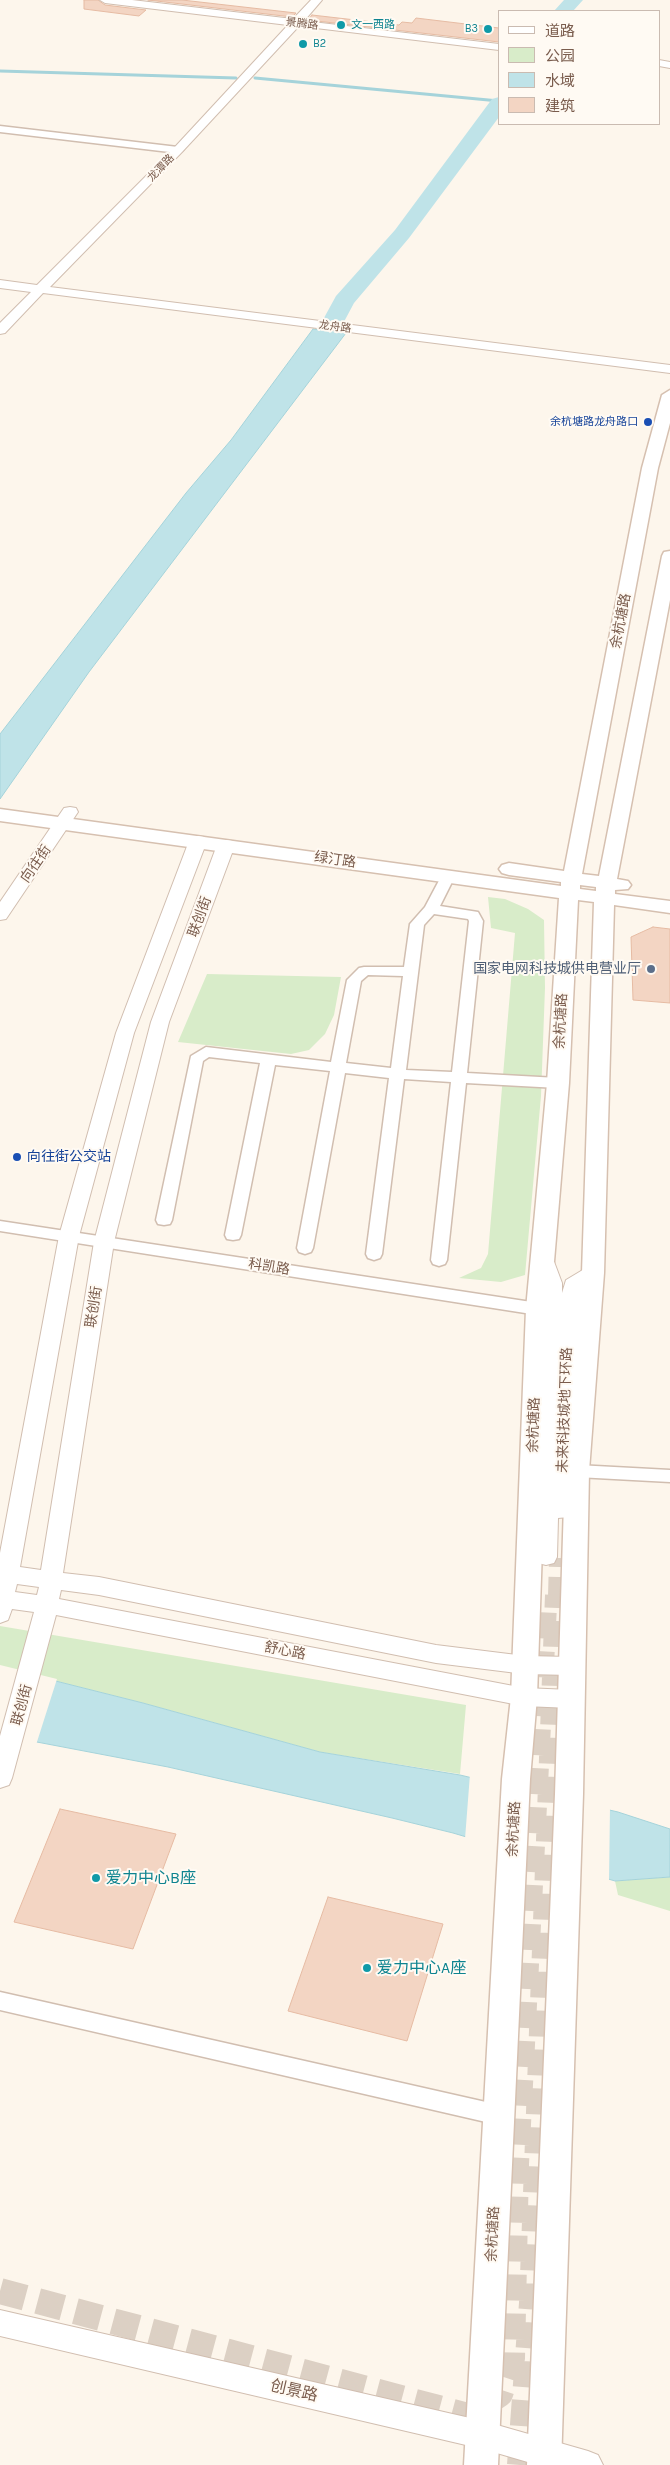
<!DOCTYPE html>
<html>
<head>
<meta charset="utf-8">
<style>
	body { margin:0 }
	#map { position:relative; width:670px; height:2465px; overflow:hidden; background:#fdf6ec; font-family:Karla,"Noto Sans SC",sans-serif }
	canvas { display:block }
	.legend { position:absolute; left:498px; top:10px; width:162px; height:115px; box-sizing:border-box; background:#fffaf3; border:1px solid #cabbb1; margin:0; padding:6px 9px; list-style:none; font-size:15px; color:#7a5c4d }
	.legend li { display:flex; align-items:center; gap:10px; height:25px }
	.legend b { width:25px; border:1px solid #cabbb1 }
</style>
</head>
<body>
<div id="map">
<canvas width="670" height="2465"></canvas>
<ul class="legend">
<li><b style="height:6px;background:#fff"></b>道路</li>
<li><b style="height:14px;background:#d8ecc9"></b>公园</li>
<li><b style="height:14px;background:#bfe3e8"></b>水域</li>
<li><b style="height:14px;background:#f3d5c3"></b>建筑</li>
</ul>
</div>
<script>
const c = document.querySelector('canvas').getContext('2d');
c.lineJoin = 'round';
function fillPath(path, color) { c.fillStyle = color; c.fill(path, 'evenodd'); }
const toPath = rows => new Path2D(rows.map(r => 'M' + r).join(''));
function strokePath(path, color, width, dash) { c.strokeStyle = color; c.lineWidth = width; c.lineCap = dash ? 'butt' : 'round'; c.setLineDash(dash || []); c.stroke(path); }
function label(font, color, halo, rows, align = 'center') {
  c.font = font + ' Karla,"Noto Sans SC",sans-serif'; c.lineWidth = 4; c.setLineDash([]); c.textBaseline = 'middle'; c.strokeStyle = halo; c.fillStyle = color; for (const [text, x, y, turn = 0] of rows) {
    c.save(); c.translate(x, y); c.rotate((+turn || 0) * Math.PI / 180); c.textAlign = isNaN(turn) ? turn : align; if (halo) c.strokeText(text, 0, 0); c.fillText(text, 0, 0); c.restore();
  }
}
const green = toPath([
	[488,897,505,899,528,909,544,920,545,988,541,1096,525,1275,501,1282,459,1278,481,1268,488,1254,515,933,491,928],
	[207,974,341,977,334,1015,325,1034,309,1050,291,1054,178,1042],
	[0,1626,466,1705,460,1774,320,1752,143,1703,0,1667],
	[670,1877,670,1911,618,1895,615,1881]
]);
const water = toPath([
	[313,329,346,333,89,672,0,799,0,734,186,493,231,440,313,329],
	[0,1667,143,1703,320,1752,460,1775,618,1812,670,1829,670,1877,615,1881,453,1833,392,1818,168,1767,0,1735,0,1667]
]);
const pier = toPath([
	[0,1665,57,1679,36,1745,0,1737],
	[470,1774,610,1807,609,1882,465,1839]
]);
const stream = toPath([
	[0,71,236,78],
	[255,78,499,101]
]);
const river = toPath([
	[564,0,583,0,573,11,554,11,564,0],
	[499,97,499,117,409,238,354,303,330,348,311,375,303,377,295,375,292,370,308,347,336,296,395,230,492,99,499,97]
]);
const building = toPath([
	[84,0,98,0,105,5,146,10,139,16,84,9,84,0],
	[148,0,182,0,296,13,292,17,148,0],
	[312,15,399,25,402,22,412,23,416,18,499,28,499,42,308,20,312,15],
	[653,927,670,929,670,1003,633,1000,631,937,653,927],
	[60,1809,176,1834,133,1949,14,1922,60,1809],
	[328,1897,443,1924,407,2041,288,2011,328,1897]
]);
const tertiaryTunnelFar1 = toPath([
	[558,1597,559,1558]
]);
const tertiaryTunnel = toPath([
	[0,2291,468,2416,499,2465],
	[482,2406,500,2394,512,2358,516,2164,544,1605],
	[520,2465,532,2303,558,1595]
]);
const minor = toPath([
	[0,126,178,147,183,150,178,153,0,132,0,126],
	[448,872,455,876,440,906,478,912,483,921,467,1073,558,1078,566,1083,558,1088,466,1083,447,1260,445,1264,439,1266,433,1264,431,1260,451,1082,404,1079,382,1254,380,1258,374,1260,368,1258,366,1254,389,1078,345,1073,313,1248,311,1252,305,1254,299,1252,297,1248,330,1071,275,1065,241,1235,239,1239,233,1240,227,1239,225,1235,260,1063,209,1057,203,1061,172,1220,170,1224,164,1225,158,1224,156,1220,191,1056,206,1047,331,1062,347,980,359,968,364,967,404,967,410,924,425,907,443,873,448,872],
	[434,914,468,919,469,921,452,1072,406,1070,424,925,434,914],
	[368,975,403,976,391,1068,346,1063,361,981,368,975],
	[0,1221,538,1303,544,1305,546,1309,544,1313,538,1315,0,1231,0,1221],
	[577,1465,670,1470,670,1482,577,1477,571,1476,568,1471,571,1466,577,1465],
	[0,1992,499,2105,507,2108,510,2115,507,2122,499,2125,0,2010,0,1992]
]);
const tertiary = toPath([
	[100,0,132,0,293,19,311,0,322,0,304,21,499,44,499,50,299,26,182,152,50,287,670,365,670,373,43,293,5,333,0,334,0,323,31,292,0,288,0,280,37,285,174,148,288,25,105,3,100,0],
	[659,60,670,62,670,68,659,66,659,60],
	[70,807,76,808,78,812,6,919,0,920,0,902,64,808,70,807],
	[198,836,204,837,207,841,134,1033,79,1236,20,1567,41,1570,94,1242,151,1022,217,845,220,841,226,840,232,841,235,845,169,1022,114,1242,63,1573,99,1577,436,1645,525,1656,571,1657,579,1660,583,1666,579,1672,571,1675,525,1674,436,1663,99,1595,61,1590,59,1599,524,1688,571,1690,579,1692,583,1699,579,1706,571,1708,524,1706,56,1615,12,1778,9,1785,0,1788,0,1736,34,1612,12,1609,8,1620,0,1623,0,1553,59,1236,116,1033,189,841,192,837,198,836],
	[17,1584,39,1587,37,1595,15,1592,17,1584],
	[543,1252,550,1254,553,1259,562,1283,562,1293,566,1280,586,1268,593,1266,600,1268,603,1273,600,1278,583,1288,576,1356,572,1511,569,1517,558,1518,557,1557,554,1563,546,1565,538,1563,535,1557,542,1283,533,1259,536,1254,543,1252],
	[0,2310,483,2421,588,2451,598,2455,603,2465,538,2465,483,2449,0,2336,0,2310]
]);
const secondary = toPath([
	[670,390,670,423,658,468,582,874,599,876,662,556,664,552,670,551,670,600,617,879,628,881,631,885,628,889,615,890,615,894,670,901,670,913,614,905,604,1273,589,1471,583,1794,561,2465,527,2465,555,1794,565,1471,582,1273,594,902,578,900,569,1083,550,1309,537,1697,530,1779,498,2465,464,2465,502,1779,511,1697,526,1309,547,1083,559,898,0,821,0,809,561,886,561,882,509,875,502,873,499,869,502,865,509,863,564,871,642,468,662,395,670,390],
	[580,885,596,887,596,891,580,889,580,885]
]);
const markers = [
	[341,25,5,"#0f9aa8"],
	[488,29,5,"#0f9aa8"],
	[303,44,5,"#0f9aa8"],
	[648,422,5,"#1a4fb4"],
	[651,969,5,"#5c6f8a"],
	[17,1157,5,"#1a4fb4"],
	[96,1878,5,"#0f9aa8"],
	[367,1968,5,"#0f9aa8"]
];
const farStreetnames = [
	["景腾路",302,24,7],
	["龙潭路",161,168,-46],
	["龙舟路",335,327,7]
];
const farCulturenames = [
	["文一西路",351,25],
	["B3",478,29,"right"],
	["B2",313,44]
];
const farTransitnames = [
	["余杭塘路龙舟路口",638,422]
];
const streetNames = [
	["余杭塘路",621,621,-79],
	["绿汀路",335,860,8],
	["向往街",36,864,-55],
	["联创街",200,917,-70],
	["余杭塘路",561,1021,-87],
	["科凯路",269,1267,9],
	["联创街",94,1307,-81],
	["未来科技城地下环路",565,1410,-88],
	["余杭塘路",534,1425,-88],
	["舒心路",285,1651,11],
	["联创街",22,1705,-75],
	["余杭塘路",514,1829,-87],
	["余杭塘路",493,2234,-87]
];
const serviceNames = [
	["国家电网科技城供电营业厅",641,969]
];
const transitNames = [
	["向往街公交站",27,1157]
];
const nearCulturenames = [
	["爱力中心B座",106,1878],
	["爱力中心A座",377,1968]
];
const nearStreetnames = [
	["创景路",294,2391,13]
];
fillPath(green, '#d8ecc9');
fillPath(water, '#bfe3e8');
strokePath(water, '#a5d3da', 1);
fillPath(pier, '#fdf6ec');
strokePath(stream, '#a5d3da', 3);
fillPath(river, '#bfe3e8');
fillPath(building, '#f3d5c3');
strokePath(building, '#e6bba3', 1);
strokePath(tertiaryTunnelFar1, '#dcd0c4', 20, [20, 10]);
strokePath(tertiaryTunnel, '#dcd0c4', 26, [26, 13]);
strokePath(minor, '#d1beb0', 3);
strokePath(tertiary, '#d1beb0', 2);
strokePath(secondary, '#d6c0b0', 3);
fillPath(minor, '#fff');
fillPath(tertiary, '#fff');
fillPath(secondary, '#fff');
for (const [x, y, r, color] of markers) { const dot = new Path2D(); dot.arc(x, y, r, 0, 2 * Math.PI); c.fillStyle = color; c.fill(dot); strokePath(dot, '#fffaf3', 2); }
label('11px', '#7a5c4d', '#fffaf3', farStreetnames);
label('11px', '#0d838f', '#fffaf3', farCulturenames, 'left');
label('11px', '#164399', '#fffaf3', farTransitnames, 'right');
label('14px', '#7a5c4d', '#fffaf3', streetNames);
label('14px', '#4e5e75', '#fffaf3', serviceNames, 'right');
label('14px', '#164399', '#fffaf3', transitNames, 'left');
label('16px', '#0d838f', '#fffaf3', nearCulturenames, 'left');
label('16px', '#7a5c4d', '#fffaf3', nearStreetnames);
</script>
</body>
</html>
